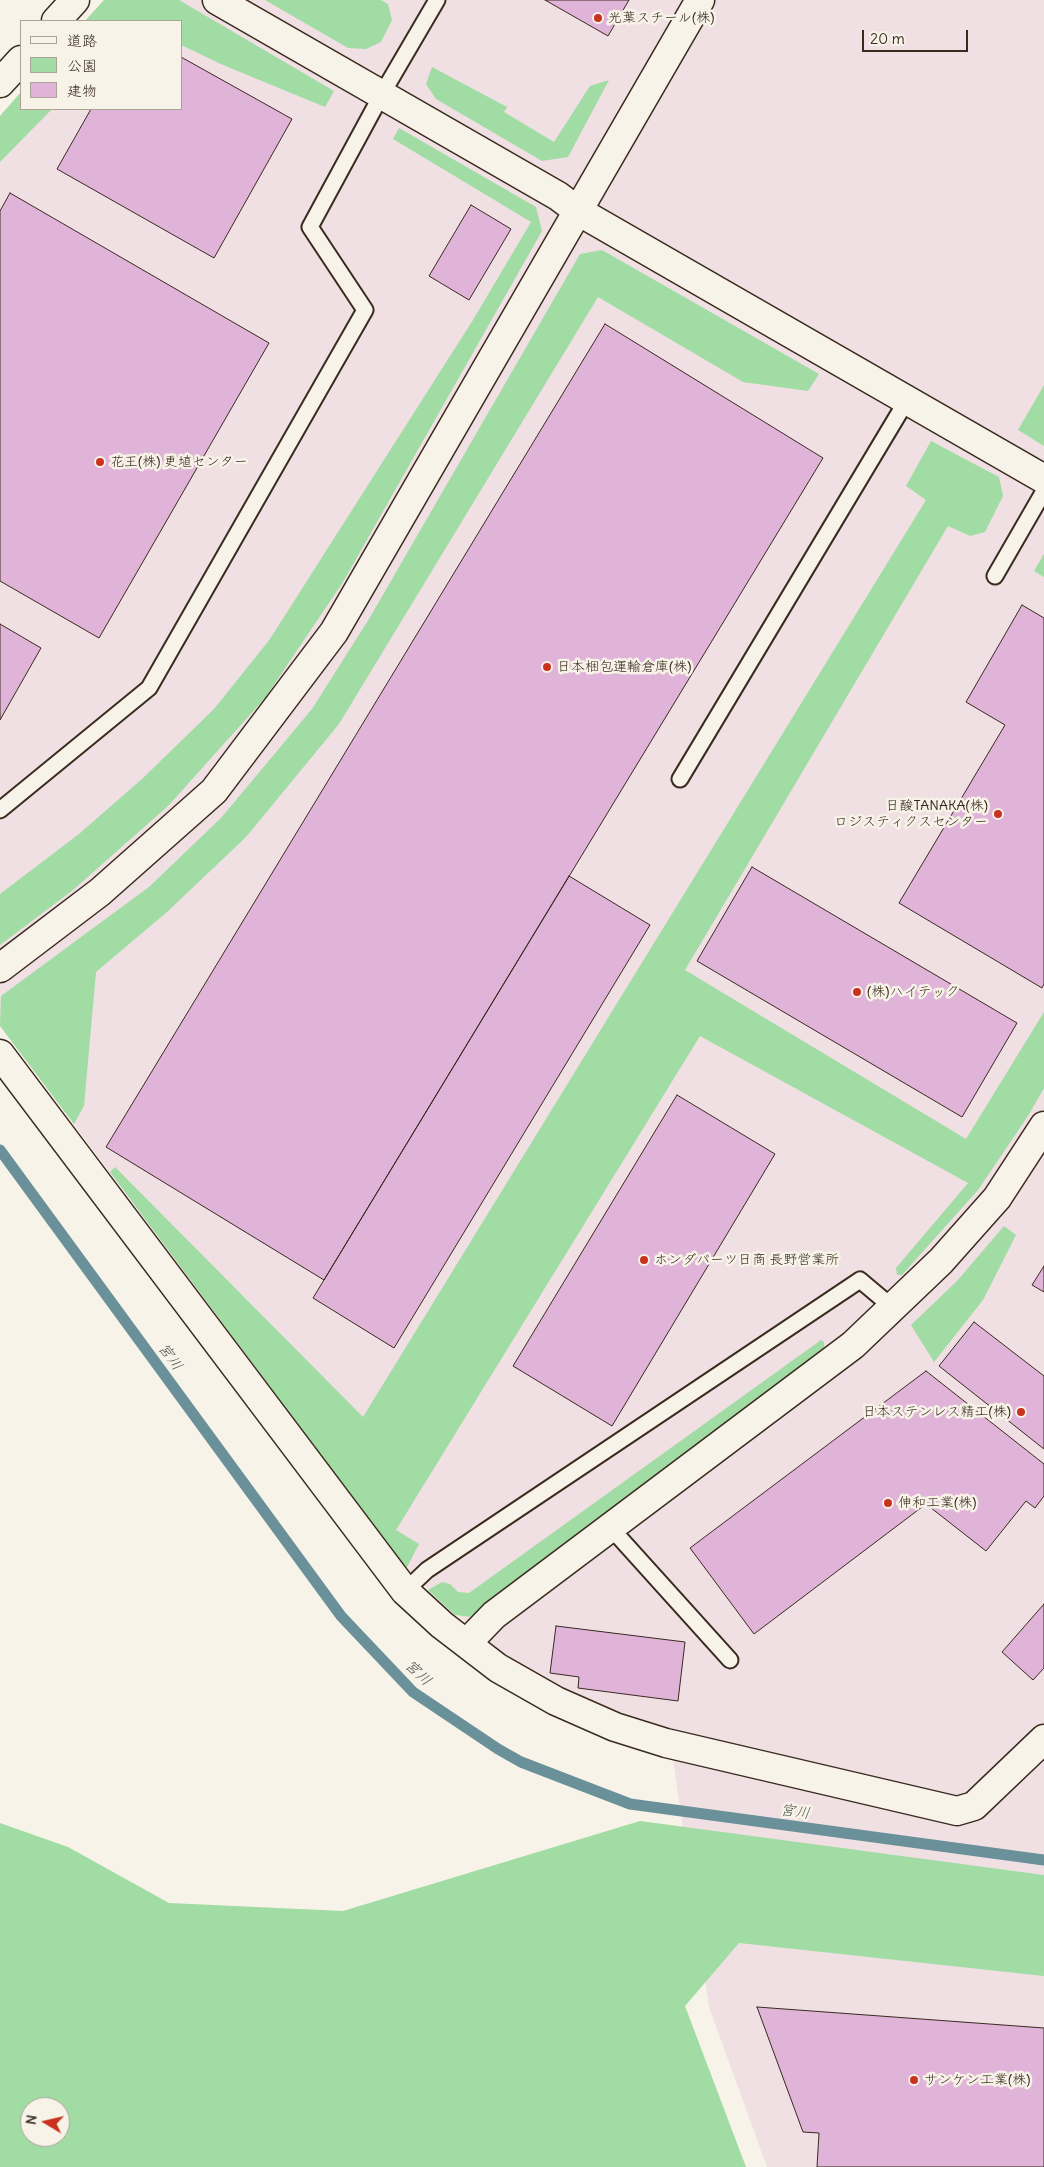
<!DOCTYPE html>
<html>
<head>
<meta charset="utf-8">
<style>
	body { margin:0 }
	#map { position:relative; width:1044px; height:2167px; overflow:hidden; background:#f7f3e8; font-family:Delius,"Klee One",sans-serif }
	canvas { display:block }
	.legend { position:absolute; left:20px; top:20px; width:162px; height:90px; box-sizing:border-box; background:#f7f3e8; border:1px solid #aca397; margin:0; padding:6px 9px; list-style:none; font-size:15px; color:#3b2a1e }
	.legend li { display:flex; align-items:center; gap:10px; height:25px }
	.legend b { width:25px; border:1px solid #aca397 }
	.north { position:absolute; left:20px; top:2097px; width:50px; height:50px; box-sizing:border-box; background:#f7f3e8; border:1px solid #aca397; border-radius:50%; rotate:279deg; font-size:14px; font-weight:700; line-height:20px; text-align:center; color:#3b2a1e }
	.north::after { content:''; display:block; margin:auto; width:18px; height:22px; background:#c8321e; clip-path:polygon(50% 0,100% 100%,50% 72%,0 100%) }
	.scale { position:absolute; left:862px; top:30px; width:106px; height:22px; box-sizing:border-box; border:2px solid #3b2a1e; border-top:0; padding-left:6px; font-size:15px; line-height:18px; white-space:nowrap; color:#3b2a1e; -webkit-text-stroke:4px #f7f3e8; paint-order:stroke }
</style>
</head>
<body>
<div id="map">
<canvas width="1044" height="2167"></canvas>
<ul class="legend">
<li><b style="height:6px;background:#f7f3e8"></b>道路</li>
<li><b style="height:14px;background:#a0dca3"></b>公園</li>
<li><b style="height:14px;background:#e0b4d8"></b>建物</li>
</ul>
<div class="north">N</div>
<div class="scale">20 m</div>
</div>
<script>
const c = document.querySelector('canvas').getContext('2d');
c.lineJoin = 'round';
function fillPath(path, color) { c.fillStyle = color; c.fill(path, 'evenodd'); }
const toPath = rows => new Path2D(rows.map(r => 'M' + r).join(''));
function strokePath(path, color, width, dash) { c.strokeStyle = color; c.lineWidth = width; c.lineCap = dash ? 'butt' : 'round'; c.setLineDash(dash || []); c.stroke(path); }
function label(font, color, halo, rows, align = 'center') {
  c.font = font + ' Delius,"Klee One",sans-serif'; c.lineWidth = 5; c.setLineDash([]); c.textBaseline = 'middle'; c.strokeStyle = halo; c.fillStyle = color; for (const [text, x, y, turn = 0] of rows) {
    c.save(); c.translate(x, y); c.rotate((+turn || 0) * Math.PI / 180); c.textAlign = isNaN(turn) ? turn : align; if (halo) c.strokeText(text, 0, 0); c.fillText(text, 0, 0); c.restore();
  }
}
const built = toPath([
	[104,0,1044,0,1044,2167,767,2167,709,2007,669,1732,565,1692,507,1659,406,1569,0,1026,0,116,21,92,21,109,181,109,181,21,85,21]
]);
const green = toPath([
	[104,0,179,0,334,91,325,107,223,65,181,45,181,21,85,21],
	[265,0,381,0,388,4,392,20,381,42,366,49,348,48],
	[432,67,507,107,504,112,554,142,590,86,609,80,568,157,542,161,436,99,426,84],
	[21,92,21,109,52,109,0,162,0,116],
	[399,128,536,207,542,231,343,582,265,698,169,805,73,890,0,945,0,894,79,834,142,779,214,709,270,639,473,320,531,222,393,139],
	[602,250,819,374,808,391,743,382,598,297,339,724,246,837,167,912,96,972,84,1106,74,1124,0,1026,1,996,149,887,221,818,312,709,369,619,580,254],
	[1044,385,1044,446,1018,430],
	[931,441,999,477,1003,496,985,532,970,536,948,526,685,970,966,1139,1044,1012,1044,1088,1028,1116,978,1190,902,1275,897,1275,896,1268,968,1183,700,1036,396,1530,419,1544,406,1569,110,1172,115,1167,363,1417,926,500,906,486],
	[1044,554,1044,577,1034,571],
	[1004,1226,1016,1235,983,1300,934,1362,911,1325,957,1281],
	[821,1340,824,1342,824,1348,484,1612,472,1617,455,1615,428,1590,442,1582,450,1584,458,1592,469,1593],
	[640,1821,1044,1875,1044,1976,739,1943,685,2006,746,2167,0,2167,0,1823,68,1847,169,1903,343,1911],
	[30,2107,60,2107,60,2137,30,2137]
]);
const stream = toPath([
	[0,1150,341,1616,413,1692,498,1749,521,1762,630,1804,1044,1860]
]);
const building = toPath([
	[545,0,629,0,608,36,545,0],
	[181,57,292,119,214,258,57,169,91,109,181,109,181,57],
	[10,193,269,343,99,638,0,581,0,211,10,193],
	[471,205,511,229,469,300,429,276,471,205],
	[605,324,823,458,324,1280,106,1147,605,324],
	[1022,605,1044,618,1044,984,1042,988,899,903,1005,725,966,702,1022,605],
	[0,624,41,648,0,720,0,624],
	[752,867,1017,1023,962,1117,697,961,752,867],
	[569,876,650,925,394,1348,313,1298,569,876],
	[677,1095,775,1154,612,1426,513,1366,677,1095],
	[1044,1266,1044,1292,1032,1285,1044,1266],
	[974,1322,1044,1376,1044,1449,939,1366,974,1322],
	[926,1371,1044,1464,1044,1496,1035,1508,1026,1501,986,1551,926,1504,754,1634,690,1548,926,1371],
	[1044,1604,1044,1668,1033,1680,1002,1652,1044,1604],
	[556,1626,685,1642,678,1701,578,1688,579,1677,550,1673,556,1626],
	[757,2007,1044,2028,1044,2167,817,2167,819,2133,803,2132,757,2007]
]);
const service = toPath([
	[995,576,1044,491],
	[680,779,907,400],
	[0,810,149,688,365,310,310,227,382,94,437,0],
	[610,1527,730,1660],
	[405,1591,427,1570,860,1280,892,1307]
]);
const minor = toPath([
	[56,21,75,0],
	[0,83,21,60],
	[0,1054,405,1591,442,1625,498,1668,556,1701,615,1727,666,1743,957,1811,974,1806,1044,1739]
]);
const tertiary = toPath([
	[217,0,558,196,578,211,1044,479],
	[0,968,100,892,214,791,334,632,700,0],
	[467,1643,494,1615,853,1345,941,1261,997,1198,1044,1126]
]);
const markers = [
	[598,18,5,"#c8321e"],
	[100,462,5,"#c8321e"],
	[547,667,5,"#c8321e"],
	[998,814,5,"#c8321e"],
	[857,992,5,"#c8321e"],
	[644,1260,5,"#c8321e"],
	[1021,1412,5,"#c8321e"],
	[888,1503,5,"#c8321e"],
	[914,2080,5,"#c8321e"]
];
const poiNames = [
	["光葉スチール(株)",608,18],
	["花王(株) 更埴センター",110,462],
	["日本梱包運輸倉庫(株)",557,667],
	["日酸TANAKA(株)",988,806,"right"],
	["ロジスティクスセンター",988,822,"right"],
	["(株)ハイテック",867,992],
	["ホンダパーツ日商 長野営業所",654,1260],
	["日本ステンレス精工(株)",1011,1412,"right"],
	["伸和工業(株)",898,1503],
	["サンケン工業(株)",924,2080]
];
const waterNames = [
	["宮川",170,1357,54],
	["宮川",418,1673,43],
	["宮川",795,1812,8]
];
fillPath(built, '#f0e0e3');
fillPath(green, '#a0dca3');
strokePath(stream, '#6a9099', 11);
fillPath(building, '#e0b4d8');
strokePath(building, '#3b2a1e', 1);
strokePath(service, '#3b2a1e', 19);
strokePath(minor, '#3b2a1e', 31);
strokePath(tertiary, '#3b2a1e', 31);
strokePath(service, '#f7f3e8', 15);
strokePath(minor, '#f7f3e8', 28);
strokePath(tertiary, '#f7f3e8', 28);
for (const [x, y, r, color] of markers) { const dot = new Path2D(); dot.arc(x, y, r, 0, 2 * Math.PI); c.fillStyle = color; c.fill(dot); strokePath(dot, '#f7f3e8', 2); }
label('14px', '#3b2a1e', '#f7f3e8', poiNames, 'left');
label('italic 15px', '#4f5451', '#f7f3e8', waterNames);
</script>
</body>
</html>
